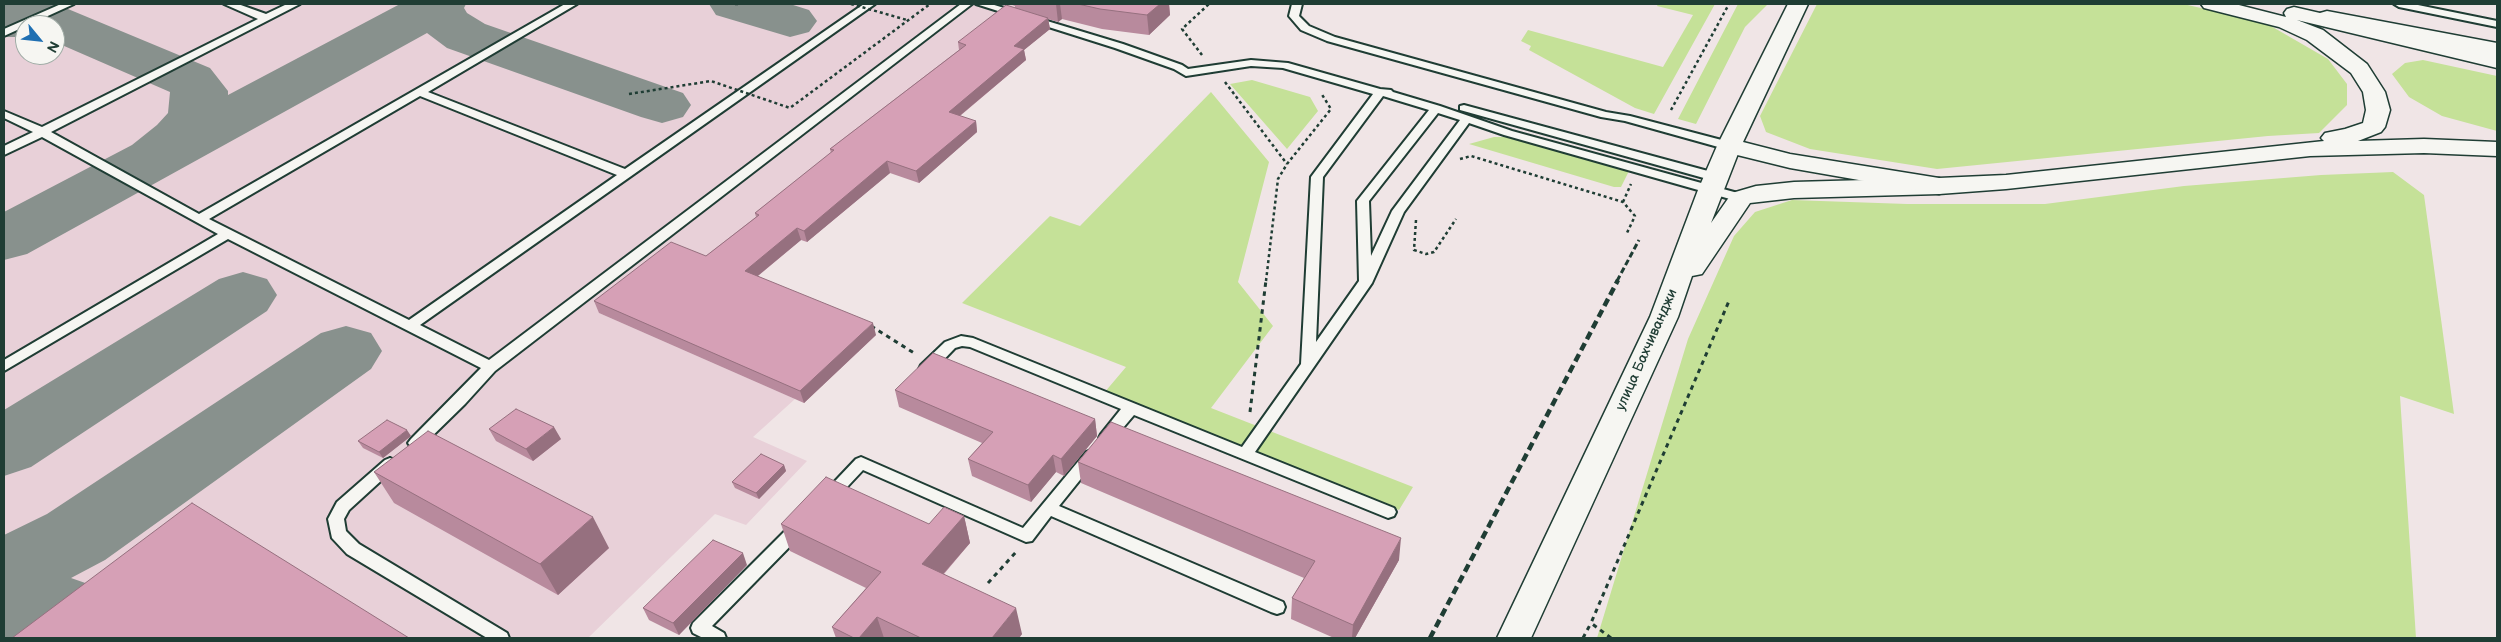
<!DOCTYPE html>
<html>
<head>
<meta charset="utf-8">
<style>
	body { margin:0 }
	#map { position:relative; width:2501px; height:642px; overflow:hidden; background:#f0e5e6; font-family:"Balsamiq Sans",sans-serif }
	canvas { display:block }
	.frame { position:absolute; inset:0; border:5px solid #1f3d34; pointer-events:none }
	.north { position:absolute; left:15px; top:15px; width:50px; height:50px; box-sizing:border-box; background:#f6f6f2; border:1px solid #a0aca6; border-radius:50%; rotate:118deg; font-size:14px; font-weight:700; line-height:20px; text-align:center; color:#1f3d34 }
	.north::after { content:''; display:block; margin:auto; width:18px; height:22px; background:#1f6fb2; clip-path:polygon(50% 0,100% 100%,50% 72%,0 100%) }
</style>
</head>
<body>
<div id="map">
<canvas width="2501" height="642"></canvas>
<div class="frame"></div>
<div class="north">N</div>
</div>
<script>
const c = document.querySelector('canvas').getContext('2d');
c.lineJoin = 'round';
function fillPath(path, color) { c.fillStyle = color; c.fill(path, 'evenodd'); }
const toPath = rows => new Path2D(rows.map(r => 'M' + r).join(''));
function strokePath(path, color, width, dash) { c.strokeStyle = color; c.lineWidth = width; c.lineCap = dash ? 'butt' : 'round'; c.setLineDash(dash || []); c.stroke(path); }
function label(font, color, halo, rows, align = 'center') {
  c.font = font + ' "Balsamiq Sans",sans-serif'; c.lineWidth = 4; c.setLineDash([]); c.textBaseline = 'middle'; c.strokeStyle = halo; c.fillStyle = color; for (const [text, x, y, turn = 0] of rows) {
    c.save(); c.translate(x, y); c.rotate((+turn || 0) * Math.PI / 180); c.textAlign = isNaN(turn) ? turn : align; if (halo) c.strokeText(text, 0, 0); c.fillText(text, 0, 0); c.restore();
  }
}
const built = toPath([
	[4,4,1010,4,1054,17,710,268,599,313,795,399,753,437,807,461,746,525,715,514,588,638,4,638],
	[25,25,55,25,55,55,25,55]
]);
const green = toPath([
	[1658,4,1715,4,1654,114,1635,108,1529,50,1531,46,1521,41,1528,30,1663,67,1693,15,1657,6],
	[1738,4,1768,4,1745,27,1696,124,1678,119],
	[1817,4,2183,4,2264,22,2328,59,2347,84,2347,105,2319,133,2268,136,1937,169,1810,149,1766,132,1760,116],
	[2423,60,2497,76,2497,131,2442,116,2409,97,2392,74,2405,63],
	[1252,80,1310,97,1318,111,1287,149,1230,84],
	[1211,92,1269,162,1238,282,1273,326,1211,408,1413,487,1399,510,1104,393,1126,367,962,303,1050,216,1080,226],
	[1494,137,1510,137,1629,171,1621,187,1614,187,1469,144],
	[2393,172,2424,195,2454,414,2400,396,2416,638,1597,638,1688,339,1734,236,1755,212,1792,200,1907,204,2045,204,2184,186,2321,175]
]);
const taxiway = toPath([
	[49,4,68,9,210,68,228,91,228,95,400,4,466,4,464,8,467,13,485,24,683,93,691,105,683,117,662,123,641,117,447,48,427,33,27,254,4,260,4,212,132,145,157,125,168,113,170,92,55,42,55,25,25,25,25,37,4,37,4,5,49,4],
	[709,4,790,4,809,10,817,21,809,32,790,37,716,15,709,4],
	[243,272,267,279,277,295,267,311,31,467,4,476,4,410,219,279,243,272],
	[346,326,371,333,382,351,371,369,105,560,71,578,111,592,124,617,113,638,4,638,4,535,47,514,321,333,346,326]
]);
const pathFar1 = toPath([
	[735,4,739,4],
	[1202,55,1182,29,1209,4],
	[1225,82,1287,164],
	[1671,110,1729,4],
	[1460,159,1471,156,1623,202,1635,216,1626,235],
	[1623,202,1631,184],
	[1416,220,1414,250,1426,254,1434,252,1456,219],
	[1266,281,1278,179,1287,164,1331,109,1321,93]
]);
const path = toPath([
	[871,326,914,353],
	[1250,412,1266,280],
	[988,583,1016,552],
	[1583,638,1591,623],
	[1611,638,1591,623,1729,301]
]);
const service = toPath([
	[61,4,74,4,4,36,4,29,61,4],
	[224,4,238,4,266,14,287,4,300,4,51,132,199,214,565,4,577,4,428,92,625,169,864,4,875,4,420,325,489,360,961,4,972,4,495,371,465,404,421,447,416,449,411,447,408,443,411,439,481,368,228,239,4,371,4,360,218,234,42,137,4,155,4,146,33,132,4,118,4,111,42,127,258,19,224,4],
	[420,96,617,175,409,320,209,219,420,96],
	[976,4,991,4,1123,44,1182,65,1188,69,1251,60,1288,63,1380,89,1391,90,1393,92,1440,106,1512,131,1745,195,1747,198,1741,202,1737,201,1504,135,1469,123,1404,212,1372,283,1255,452,1394,508,1396,512,1394,516,1388,518,1134,415,1111,442,1101,442,1099,438,1101,434,1121,409,970,347,962,346,955,348,931,373,921,373,919,369,921,365,945,342,961,336,973,338,1242,447,1301,364,1311,177,1373,94,1283,68,1251,66,1186,76,1174,69,1115,48,976,4],
	[1383,96,1429,110,1357,201,1359,281,1316,342,1323,177,1383,96],
	[1438,113,1460,120,1392,211,1371,256,1369,201,1438,113],
	[1292,4,1302,4,1299,16,1309,26,1335,37,1606,112,1630,116,1733,143,1735,146,1729,150,1625,121,1601,117,1327,41,1301,30,1289,16,1292,4],
	[2394,4,2413,4,2497,21,2497,27,2399,7,2394,4],
	[1464,105,1719,174,1721,177,1719,180,1711,180,1460,110,1460,106,1464,105],
	[1091,450,1096,452,1099,456,1096,460,1059,506,1283,602,1285,607,1283,612,1277,614,1271,612,1051,516,1032,541,1026,542,863,470,834,501,828,503,822,501,820,497,856,459,861,457,1023,528,1086,452,1091,450],
	[390,458,395,460,398,464,395,468,349,510,344,519,346,531,359,544,507,633,509,638,487,638,347,554,332,538,328,519,337,502,385,460,390,458],
	[799,521,805,523,807,527,805,531,712,626,724,633,726,638,703,638,693,633,691,628,693,623,793,523,799,521]
]);
const secondary = toPath([
	[2327,11,2497,43,2497,55,2320,21,2316,17,2320,13,2327,11],
	[1729,139,1737,141,1741,146,1711,223,1732,193,1756,186,1794,182,1939,178,1948,181,1951,186,1948,191,1939,194,1794,198,1750,203,1702,274,1692,276,1678,317,1531,638,1497,638,1650,317,1698,190,1717,146,1721,141,1729,139]
]);
const trunk = toPath([
	[1788,4,1808,4,1743,142,1790,154,1939,178,2006,175,2324,141,2321,138,2325,133,2345,129,2363,123,2366,110,2363,92,2351,73,2307,40,2279,27,2204,8,2201,4,2235,4,2286,17,2284,13,2287,9,2294,7,2497,54,2497,68,2297,20,2323,30,2367,64,2385,92,2390,110,2385,127,2381,132,2358,141,2424,139,2497,142,2497,156,2424,153,2310,156,2006,189,1939,194,1790,168,1721,151,1717,146,1788,4]
]);
const railFar1 = toPath([
	[1617,281,1639,240]
]);
const rail = toPath([
	[1430,638,1618,280]
]);
const pathBridge = toPath([
	[851,4,907,20],
	[629,94,711,81,790,108,930,4]
]);
const wall = toPath([
	[1010,4,1169,4,1170,15,1149,35,1102,29,1062,19,1058,22,1048,19,1050,29,1024,50,1026,60,960,116,976,121,977,132,919,183,890,173,807,242,801,240,758,276,876,335,804,403,599,313,594,301,706,256,756,217,755,213,831,153,830,149,959,50,958,42,1015,8,1015,6],
	[895,390,1095,419,1097,436,1064,476,1056,472,1031,502,972,476,968,459,982,443,899,407],
	[489,429,561,439,533,461,496,441],
	[411,436,383,458,363,448,358,441],
	[1078,462,1399,560,1355,638,1334,638,1291,619,1292,598,1304,578,1081,483],
	[784,465,786,471,759,499,735,488,732,482],
	[374,472,609,548,558,595,394,503],
	[964,516,970,543,944,574,1022,634,1019,638,836,638,832,627,866,588,790,551,781,524,929,524],
	[747,565,679,635,649,620,643,608]
]);
const shadedWall = toPath([
	[1056,4,1060,4,1062,19,1058,22],
	[1160,4,1169,4,1170,15,1149,35,1147,15],
	[1048,18,1050,29,1024,50,1026,60,951,123,949,112,1014,46],
	[976,121,977,132,919,183,916,171],
	[887,161,890,173,807,242,804,231],
	[797,228,801,240,749,283,745,271],
	[873,323,876,335,804,403,800,391],
	[1095,419,1097,436,1064,476,1061,459],
	[554,427,561,439,533,461,526,449],
	[407,430,411,436,383,458,379,452],
	[1053,455,1056,472,1031,502,1028,485],
	[784,465,786,471,759,499,756,493],
	[964,516,970,543,929,590,922,564],
	[593,517,609,548,558,595,540,564],
	[1401,538,1399,560,1355,638,1352,638,1353,625],
	[743,553,747,565,679,635,673,623],
	[1016,608,1022,634,1019,638,992,638],
	[877,617,884,638,859,638]
]);
const building = toPath([
	[1078,4,1160,4,1147,15,1100,9,1078,4],
	[1006,5,1048,18,1014,46,1024,49,949,112,976,121,916,171,887,161,804,231,797,228,745,271,873,323,800,391,594,301,671,242,706,256,759,215,755,213,834,150,830,149,966,45,958,42,1006,5],
	[933,353,1095,419,1061,459,1053,455,1028,485,968,459,993,432,895,390,933,353],
	[516,409,554,427,526,449,489,429,516,409],
	[387,420,407,430,379,452,358,441,387,420],
	[1111,422,1401,538,1353,625,1292,598,1315,561,1078,462,1111,422],
	[428,431,593,517,540,564,374,472,428,431],
	[761,454,784,465,756,493,732,482,761,454],
	[826,477,929,524,944,507,964,516,922,564,1016,608,992,638,921,638,877,617,859,638,854,638,832,627,881,572,781,524,826,477],
	[192,503,409,638,12,638,192,503],
	[713,540,743,553,673,623,643,608,713,540]
]);
const streetNames = [
	["улица Бахчиванджи",1647,350,-66]
];
fillPath(built, '#e8d0d8');
fillPath(green, '#c5e198');
fillPath(taxiway, '#88918d');
strokePath(service, '#1f3d34', 4);
strokePath(secondary, '#1f3d34', 3);
strokePath(trunk, '#1f3d34', 3);
strokePath(pathFar1, '#1f3d34', 2.5, [3, 3]);
strokePath(path, '#1f3d34', 3, [4.5, 4.5]);
fillPath(service, '#f6f6f2');
fillPath(secondary, '#f6f6f2');
fillPath(trunk, '#f6f6f2');
strokePath(railFar1, '#1f3d34', 3, [6, 3]);
strokePath(rail, '#1f3d34', 4.5, [8, 4.5]);
strokePath(pathBridge, '#1f3d34', 2.5, [3, 3]);
fillPath(wall, '#b88a9d');
fillPath(shadedWall, '#96707f');
fillPath(building, '#d6a0b6');
strokePath(building, '#96707f', 1);
label('14px', '#1f3d34', '#f6f6f2', streetNames);
</script>
</body>
</html>
